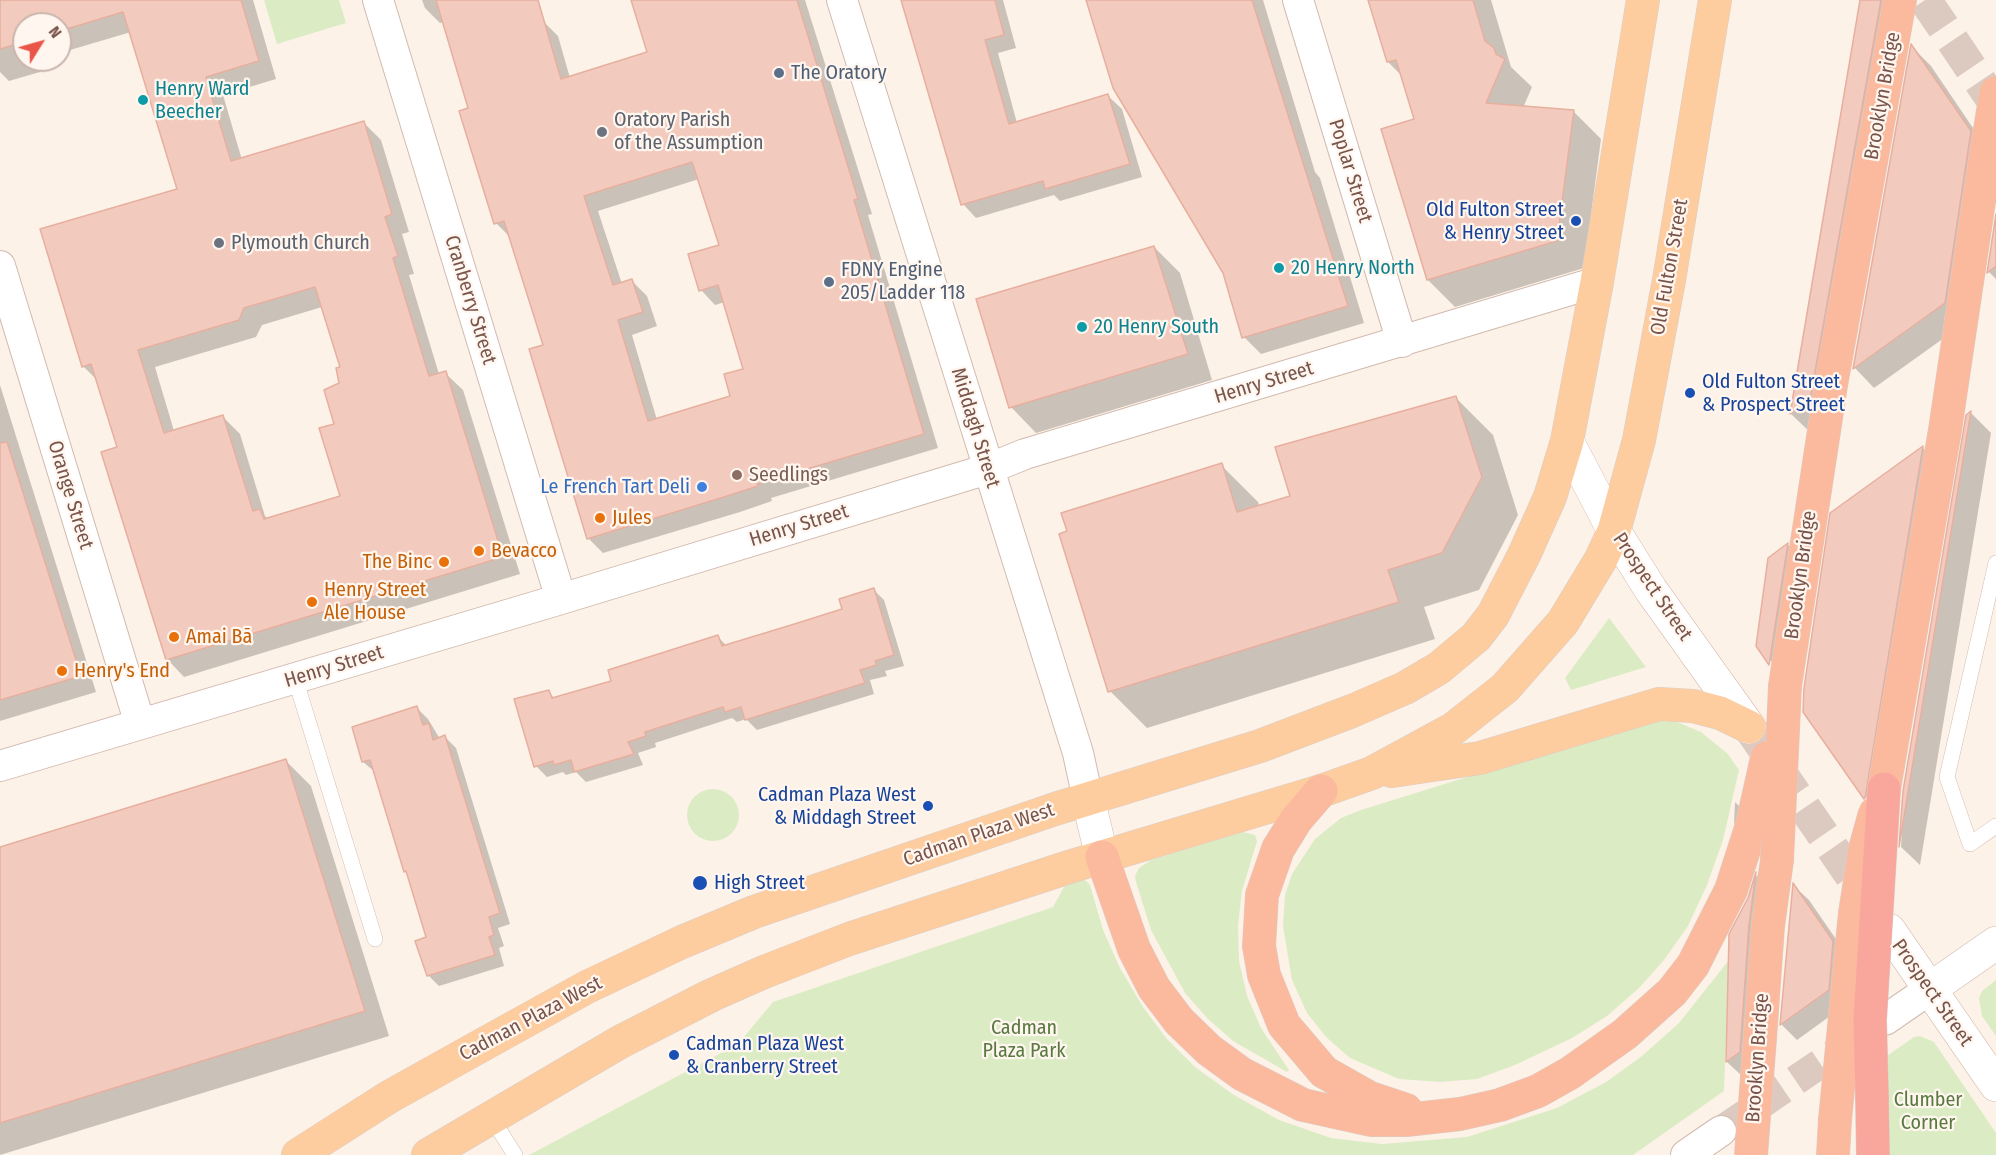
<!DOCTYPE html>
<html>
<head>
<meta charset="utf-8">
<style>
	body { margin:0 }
	#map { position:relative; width:1996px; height:1155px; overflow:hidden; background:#fdf2e8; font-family:"Fira Sans Condensed",sans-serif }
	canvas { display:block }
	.north { position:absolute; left:12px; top:12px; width:60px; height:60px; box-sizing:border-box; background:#fff6ef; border:2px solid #c9b5ad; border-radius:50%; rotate:53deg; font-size:16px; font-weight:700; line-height:24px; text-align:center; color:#78544a }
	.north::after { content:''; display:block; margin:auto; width:21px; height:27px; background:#ea554a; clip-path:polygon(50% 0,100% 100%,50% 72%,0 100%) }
</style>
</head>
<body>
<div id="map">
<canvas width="1996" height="1155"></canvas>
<div class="north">N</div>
</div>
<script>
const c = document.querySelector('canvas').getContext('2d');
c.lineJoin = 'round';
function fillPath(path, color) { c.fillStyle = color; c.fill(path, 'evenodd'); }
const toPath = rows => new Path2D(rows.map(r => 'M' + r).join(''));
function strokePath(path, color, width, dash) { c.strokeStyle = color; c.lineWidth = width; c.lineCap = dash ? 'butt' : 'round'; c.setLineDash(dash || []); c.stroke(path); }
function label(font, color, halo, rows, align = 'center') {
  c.font = font + ' "Fira Sans Condensed",sans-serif'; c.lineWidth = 4.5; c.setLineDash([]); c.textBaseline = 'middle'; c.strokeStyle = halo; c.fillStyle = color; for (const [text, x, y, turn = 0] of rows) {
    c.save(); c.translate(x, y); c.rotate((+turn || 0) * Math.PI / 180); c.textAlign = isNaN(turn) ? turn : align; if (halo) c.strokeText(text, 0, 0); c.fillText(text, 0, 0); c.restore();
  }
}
const green = toPath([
	[264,0,339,0,346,23,277,44],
	[1609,618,1646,667,1571,690,1565,678],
	[1661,721,1677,722,1701,732,1728,754,1739,770,1723,840,1707,885,1688,926,1664,960,1639,988,1607,1016,1572,1038,1515,1065,1477,1079,1440,1082,1399,1079,1350,1058,1326,1037,1307,1013,1292,980,1283,926,1285,895,1292,874,1315,839,1341,818,1361,810,1634,725],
	'687 815a26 26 0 1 1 52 0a26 26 0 1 1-52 0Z',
	[1243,832,1255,835,1257,841,1242,891,1238,925,1239,961,1247,996,1261,1028,1289,1070,1287,1072,1233,1041,1208,1019,1185,993,1151,930,1136,882,1135,876,1139,868,1151,860],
	[1083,878,1090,885,1103,930,1120,968,1143,1007,1166,1038,1195,1067,1234,1095,1279,1120,1331,1138,1382,1144,1467,1137,1557,1108,1606,1082,1642,1056,1679,1023,1729,960,1724,1091,1633,1155,529,1155,738,1044,773,1002,1053,907,1064,887,1071,881],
	[1996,980,1996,1036,1982,1016,1979,998,1982,991],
	[1920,1036,1934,1042,1996,1133,1996,1155,1886,1155,1884,1058,1914,1037]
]);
const shadow = toPath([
	[0,0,253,0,276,79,223,95,242,160,364,123,381,140,409,232,402,234,414,274,409,275,439,374,445,373,463,390,520,574,184,677,167,659,119,448,98,381,83,366,179,190,131,32,60,53,60,24,24,24,24,60,37,60,40,72,9,81,0,72],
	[322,307,341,368,336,425,342,497,269,519,265,516,240,434,223,417,174,431,155,367,256,337,262,325],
	[422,0,534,0,543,21,558,36,570,78,649,53,633,0,805,0,872,214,868,215,938,448,771,498,772,501,740,512,603,553,588,538,545,345,511,238,496,223,470,109,444,22,440,23,425,8],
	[699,179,720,246,701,290,715,305,725,302,745,370,732,397,657,420,632,335,657,326,647,296,632,281,622,284,598,211],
	[903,0,1003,0,1016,48,998,53,1017,123,1108,96,1122,109,1142,177,1060,201,1054,195,976,218,963,204],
	[1087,0,1263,0,1315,172,1320,178,1364,323,1261,354,1244,337,1224,272],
	[1370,0,1491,0,1511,67,1532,87,1523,108,1574,112,1601,139,1584,268,1455,307,1428,280,1416,120,1402,76,1388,62],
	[1862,0,1887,0,1811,433,1791,414],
	[1912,47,1931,66,1990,153,1965,323,1874,388,1855,368],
	[1996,224,1996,279,1989,272],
	[1154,247,1180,273,1212,380,1036,433,1011,407],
	[0,385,96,692,0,721],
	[1456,398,1493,435,1518,515,1479,590,1424,607,1435,639,1147,728,1110,691,1221,465,1258,502,1260,507,1292,497],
	[1971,413,1991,433,1920,865,1901,847,1904,791,1968,416],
	[1923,448,1943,468,1885,816,1866,797,1804,711,1832,513],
	[1788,545,1808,565,1790,683,1758,646,1770,559],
	[873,589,884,600,904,666,885,671,887,676,870,680,874,694,757,730,746,719,737,722,732,718,655,743,656,747,638,753,643,765,586,782,576,772,566,775,563,772,547,777,536,766,549,692,555,699,613,682,718,637,727,646,844,610],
	[417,708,428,719,440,739,445,737,456,748,510,924,498,928,504,946,499,948,504,966,439,986,428,975,428,938,375,772,363,762],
	[286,761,311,786,389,1036,0,1155,0,849],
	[1735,802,1749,816,1749,838,1734,823],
	[1757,875,1772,890,1743,1077,1727,1062,1731,935,1749,899],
	[1794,886,1809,900,1849,958,1844,1006,1797,1040,1781,1024]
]);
const building = toPath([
	[0,0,241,0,259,61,206,77,231,161,364,121,392,214,385,217,398,256,393,258,429,376,446,371,503,557,166,660,101,452,117,447,91,364,82,367,40,229,177,189,123,12,60,31,60,24,24,24,24,42,0,49,0,0],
	[315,287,340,367,336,368,339,383,324,390,334,424,319,428,340,496,264,519,260,509,253,511,223,415,164,433,138,350,239,320,244,308,315,287],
	[436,0,538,0,561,79,647,52,631,0,797,0,858,199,854,200,924,434,757,484,758,486,724,497,587,539,529,349,543,345,504,221,494,224,459,111,468,108,436,0],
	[692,162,719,245,688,254,699,291,718,285,743,369,724,374,730,396,648,421,618,320,643,312,632,279,613,285,584,196,692,162],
	[901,0,995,0,1004,35,985,40,1009,124,1108,94,1130,164,1045,189,1043,181,961,205,901,0],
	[1086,0,1252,0,1348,306,1242,338,1223,273,1113,88,1086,0],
	[1368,0,1473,0,1485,41,1494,48,1496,54,1505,59,1486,103,1574,110,1557,241,1427,280,1381,129,1414,119,1396,60,1387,62,1368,0],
	[1860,0,1881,0,1810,400,1790,414,1860,0],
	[1911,44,1971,131,1945,303,1853,369,1911,44],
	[1996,214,1996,266,1987,273,1996,214],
	[1154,246,1188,354,1009,408,976,299,1154,246],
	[1456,396,1482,477,1442,553,1388,570,1399,602,1108,692,1059,534,1067,531,1061,513,1222,463,1237,512,1290,496,1275,447,1456,396],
	[1971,411,1899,847,1903,791,1966,415,1971,411],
	[7,442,81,676,0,700,0,443,7,442],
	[1923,446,1865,798,1864,799,1803,712,1804,688,1830,513,1923,446],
	[1788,543,1769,665,1756,646,1768,558,1788,543],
	[874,588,894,655,875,661,877,665,860,670,865,683,745,720,741,707,725,712,723,707,645,732,646,736,628,742,634,754,574,772,571,760,554,765,553,761,534,767,514,699,549,690,552,698,611,681,608,670,718,635,722,646,788,626,842,609,839,599,874,588],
	[417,706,423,725,429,723,433,740,445,735,500,913,489,917,494,935,489,937,495,955,427,976,415,941,426,937,406,871,404,872,370,760,362,762,352,727,417,706],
	[286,759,365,1011,0,1123,0,847,286,759],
	[1756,872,1749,925,1740,1052,1726,1062,1729,934,1748,898,1756,872],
	[1793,883,1833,941,1829,990,1780,1025,1793,883]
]);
const minorTunnel = toPath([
	[1721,1131,1858,1038]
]);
const secondaryTunnel = toPath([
	[1749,727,1870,903]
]);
const motorwayTunnel = toPath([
	[1925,0,1996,105]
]);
const service = toPath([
	[1996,563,1947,777,1970,844,1996,826],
	[295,678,375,939],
	[491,1117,515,1155]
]);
const minor = toPath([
	[378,0,561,599],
	[842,0,1078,753,1088,799],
	[1298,0,1402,342],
	[0,266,140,724],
	[0,766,561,599,988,469,1025,454,1597,282],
	[1885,1020,1930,989],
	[1686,1155,1721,1131]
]);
const tertiary = toPath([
	[1930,989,1996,943]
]);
const secondary = toPath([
	[1567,441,1614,531,1651,590,1749,727],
	[1088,799,1102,857],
	[1889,930,1996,1085]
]);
const primary = toPath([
	[1392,771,1480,758,1659,704,1693,706,1720,713,1749,727],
	[298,1155,389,1097,484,1044,587,987,682,942,754,912,1055,809,1260,746,1352,711,1405,688,1439,668,1476,637,1493,615,1524,555,1550,497,1567,441,1597,282,1643,0],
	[428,1155,620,1042,712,995,764,972,849,939,1072,866,1321,791,1372,773,1453,729,1505,688,1563,622,1601,559,1614,531,1639,440,1669,280,1715,0]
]);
const trunk = toPath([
	[1785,686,1831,385,1900,0],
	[1884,789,1945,430,1986,154],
	[1321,791,1296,820,1278,849,1262,895,1259,946,1264,975,1284,1025,1324,1072,1370,1098,1406,1110],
	[1102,857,1134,949,1154,988,1179,1021,1209,1050,1242,1074,1303,1105,1371,1120,1406,1120,1460,1114,1500,1105,1538,1091,1570,1073,1625,1034,1672,992,1693,965,1731,890,1752,825],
	[1760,1038,1768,926,1777,860],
	[1833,1155,1835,1120]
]);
const motorway = toPath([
	[1872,1096,1873,1155]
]);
const trunkBridge = toPath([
	[1986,154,1996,93],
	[1752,825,1767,758],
	[1777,860,1785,686],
	[1835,1120,1855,913,1865,849,1875,813],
	[1751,1155,1760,1038]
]);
const motorwayBridge = toPath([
	[1872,1096,1870,1020,1884,789]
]);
const markers = [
	[779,73,6,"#5c6f8a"],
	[143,100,6,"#0f9aa8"],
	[602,132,6,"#6b7280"],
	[1576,221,6,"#1a4fb4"],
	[219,243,6,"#6b7280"],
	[1279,268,6,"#0f9aa8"],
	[829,282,6,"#5c6f8a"],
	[1082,327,6,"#0f9aa8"],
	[1690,393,6,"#1a4fb4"],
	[737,475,6,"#8d6e63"],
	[702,487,6,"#3f7fe0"],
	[600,518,6,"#e8710a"],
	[479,551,6,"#e8710a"],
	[444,562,6,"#e8710a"],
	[312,602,6,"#e8710a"],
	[174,637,6,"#e8710a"],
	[62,671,6,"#e8710a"],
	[928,806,6,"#1a4fb4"],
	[700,883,8,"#1a4fb4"],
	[674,1055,6,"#1a4fb4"]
];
const serviceNames = [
	["The Oratory",791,73],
	["FDNY Engine",841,270],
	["205/Ladder 118",841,293]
];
const cultureNames = [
	["Henry Ward",155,89],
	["Beecher",155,112],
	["20 Henry North",1291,268],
	["20 Henry South",1094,327]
];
const streetNames = [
	["Brooklyn Bridge",1883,96,-80],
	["Poplar Street",1350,171,73],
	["Old Fulton Street",1670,267,-80],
	["Cranberry Street",470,300,73],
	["Henry Street",1264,383,-17],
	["Middagh Street",975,428,73],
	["Orange Street",70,495,73],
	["Henry Street",799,526,-17],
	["Brooklyn Bridge",1801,575,-82],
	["Prospect Street",1652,587,56],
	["Henry Street",334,667,-17],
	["Cadman Plaza West",979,835,-19],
	["Prospect Street",1932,993,55],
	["Cadman Plaza West",531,1019,-28],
	["Brooklyn Bridge",1758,1058,-86]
];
const worshipNames = [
	["Oratory Parish",614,120],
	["of the Assumption",614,143],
	["Plymouth Church",231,243]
];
const transitNames = [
	["Old Fulton Street",1564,210,"right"],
	["& Henry Street",1564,233,"right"],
	["Old Fulton Street",1702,382],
	["& Prospect Street",1702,405],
	["Cadman Plaza West",916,795,"right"],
	["& Middagh Street",916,818,"right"],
	["High Street",714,883],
	["Cadman Plaza West",686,1044],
	["& Cranberry Street",686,1067]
];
const educationNames = [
	["Seedlings",749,475]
];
const shopNames = [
	["Le French Tart Deli",690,487]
];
const foodNames = [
	["Jules",612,518],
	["Bevacco",491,551],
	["The Binc",432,562,"right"],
	["Henry Street",324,590],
	["Ale House",324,613],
	["Amai Bā",186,637],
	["Henry's End",74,671]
];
const parkNames = [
	["Cadman",1024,1028],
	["Plaza Park",1024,1051],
	["Clumber",1928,1100],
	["Corner",1928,1123]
];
fillPath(green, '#dbecc5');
fillPath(shadow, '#0003');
fillPath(building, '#f3cbbe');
strokePath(building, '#e7af9e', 1.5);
strokePath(minorTunnel, '#dccac0', 30, [30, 15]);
strokePath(secondaryTunnel, '#dccac0', 33, [33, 16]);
strokePath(motorwayTunnel, '#dccac0', 33, [33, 16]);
strokePath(service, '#d2baaf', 16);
strokePath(minor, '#d2baaf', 32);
strokePath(tertiary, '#d2baaf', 34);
strokePath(secondary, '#d5b9ac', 34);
strokePath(primary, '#d9cfcc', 34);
strokePath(trunk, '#d9cfcc', 34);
strokePath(motorway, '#d9cfcc', 34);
strokePath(service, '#fff', 15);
strokePath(minor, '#fff', 30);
strokePath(tertiary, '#fff', 33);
strokePath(secondary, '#fff', 33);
strokePath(primary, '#fdcc9f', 33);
strokePath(trunk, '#fbba9e', 33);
strokePath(motorway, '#f9a79d', 33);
strokePath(trunkBridge, '#d9cfcc', 34, []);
strokePath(motorwayBridge, '#d9cfcc', 34, []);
strokePath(trunkBridge, '#fbba9e', 33);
strokePath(motorwayBridge, '#f9a79d', 33);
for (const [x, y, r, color] of markers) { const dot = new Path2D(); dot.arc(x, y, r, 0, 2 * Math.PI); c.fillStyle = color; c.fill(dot); strokePath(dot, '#fff6ef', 2); }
label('20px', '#4e5e75', '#fff6ef', serviceNames, 'left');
label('20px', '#0d838f', '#fff6ef', cultureNames, 'left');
label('20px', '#78544a', '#fff6ef', streetNames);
label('20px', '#5b616d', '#fff6ef', worshipNames, 'left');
label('20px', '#164399', '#fff6ef', transitNames, 'left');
label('20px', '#785e54', '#fff6ef', educationNames, 'left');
label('20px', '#366cbe', '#fff6ef', shopNames, 'right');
label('20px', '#c56008', '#fff6ef', foodNames, 'left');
label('20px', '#58793f', '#fff6ef', parkNames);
</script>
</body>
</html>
